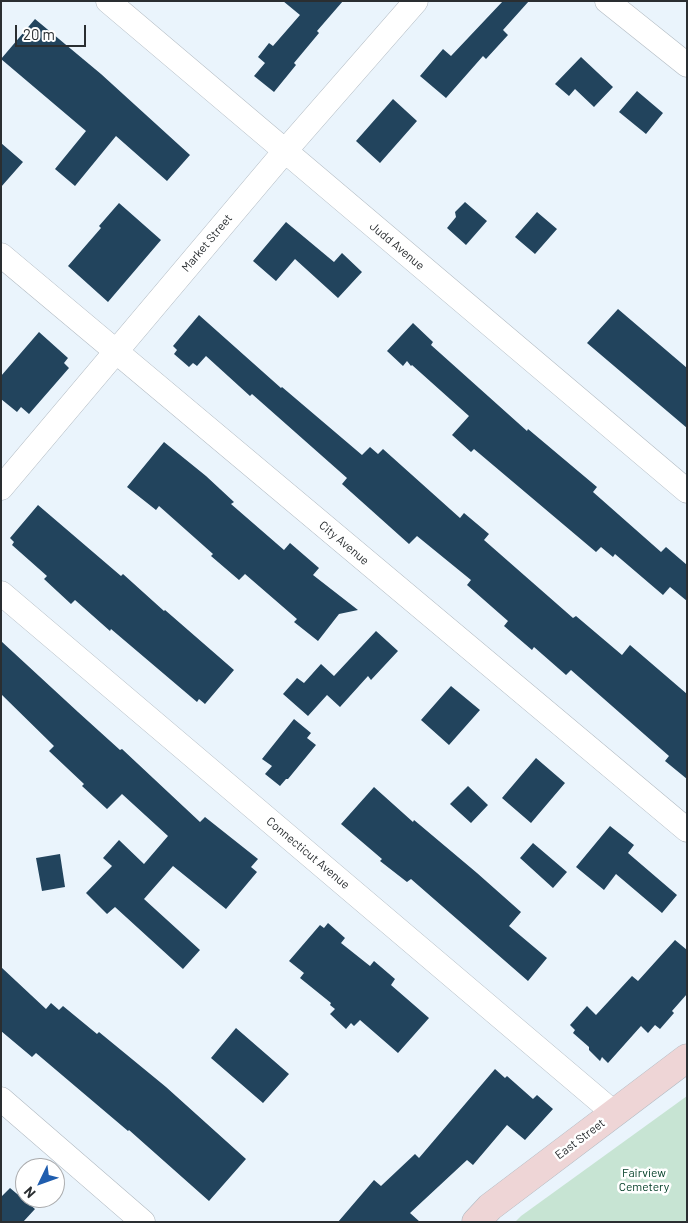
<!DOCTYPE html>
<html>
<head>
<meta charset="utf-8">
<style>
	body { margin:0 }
	#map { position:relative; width:688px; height:1223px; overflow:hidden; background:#eaf4fc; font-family:Barlow,sans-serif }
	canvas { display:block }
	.frame { position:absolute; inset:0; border:2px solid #2a2e31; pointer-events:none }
	.north { position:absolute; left:15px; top:1158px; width:50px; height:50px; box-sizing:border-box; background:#fff; border:1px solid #aaabad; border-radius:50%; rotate:228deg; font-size:14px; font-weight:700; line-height:20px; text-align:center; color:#2a2e31 }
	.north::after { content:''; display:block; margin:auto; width:18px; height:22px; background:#1f5dae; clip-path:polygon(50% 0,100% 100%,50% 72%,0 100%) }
	.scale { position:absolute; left:15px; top:25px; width:71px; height:22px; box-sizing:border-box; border:2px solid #2a2e31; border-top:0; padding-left:6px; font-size:15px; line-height:18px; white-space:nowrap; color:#2a2e31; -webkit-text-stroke:4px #fff; paint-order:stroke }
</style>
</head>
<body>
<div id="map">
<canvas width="688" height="1223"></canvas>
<div class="frame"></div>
<div class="north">N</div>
<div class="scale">20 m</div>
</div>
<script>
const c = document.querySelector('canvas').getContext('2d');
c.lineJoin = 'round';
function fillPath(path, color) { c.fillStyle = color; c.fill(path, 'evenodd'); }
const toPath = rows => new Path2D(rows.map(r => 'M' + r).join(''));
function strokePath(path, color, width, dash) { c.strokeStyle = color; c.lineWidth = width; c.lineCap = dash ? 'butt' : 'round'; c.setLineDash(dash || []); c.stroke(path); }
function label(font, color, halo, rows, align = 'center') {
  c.font = font + ' Barlow,sans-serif'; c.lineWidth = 5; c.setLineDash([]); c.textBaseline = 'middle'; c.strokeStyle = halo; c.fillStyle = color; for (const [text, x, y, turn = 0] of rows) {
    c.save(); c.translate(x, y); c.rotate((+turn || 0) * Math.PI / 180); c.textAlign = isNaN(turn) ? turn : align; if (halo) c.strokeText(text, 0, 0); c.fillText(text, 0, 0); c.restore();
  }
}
const green = toPath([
	[687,1096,687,1222,515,1222,521,1216]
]);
const building = toPath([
	[283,1,343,1,317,31,319,33,294,63,296,65,274,92,254,76,265,63,258,57,269,43,273,46,300,15],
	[503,1,529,1,503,30,508,35,486,59,483,56,446,98,420,76,443,49,451,56],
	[35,19,101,74,190,155,167,181,116,136,75,186,55,169,86,131,1,59],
	[581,57,613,87,594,107,575,89,569,96,555,84],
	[637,91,663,113,646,134,619,112],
	[393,99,417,121,380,163,356,141],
	[1,143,23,162,1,187],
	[465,202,487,221,466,245,447,228,456,217,455,212],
	[119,203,161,240,108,302,68,266,101,228,99,226],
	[537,212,557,229,535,254,515,237],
	[286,222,334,262,342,253,362,272,338,298,295,259,276,281,253,261],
	[618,309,687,368,687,428,587,343],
	[199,315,281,388,282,387,362,455,370,447,378,454,383,449,460,518,464,513,489,534,484,540,573,618,576,616,622,655,630,645,687,694,687,779,665,761,669,756,571,670,566,675,534,647,532,650,504,626,508,621,467,585,471,580,417,536,409,544,342,484,347,478,252,394,250,396,206,356,197,366,193,363,189,367,174,354,177,350,173,346],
	[413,323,433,342,431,345,527,431,528,429,597,487,593,492,661,552,666,547,687,565,687,601,670,587,663,595,615,554,613,557,601,547,596,552,474,449,471,452,452,435,469,416,412,365,411,366,407,361,403,366,387,351],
	[39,332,68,358,64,363,69,368,29,414,21,407,17,412,1,399,1,376],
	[164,442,206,476,234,502,231,504,284,550,290,543,319,568,313,575,358,610,339,614,318,641,294,622,297,619,245,574,239,580,211,556,213,554,159,506,156,510,127,487],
	[38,505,121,576,123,574,164,611,165,610,234,670,205,704,199,699,197,702,111,629,110,631,75,600,71,604,44,579,47,576,12,545,14,542,10,538],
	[376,631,398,651,371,680,368,676,340,707,327,695,308,716,283,694,297,678,304,683,321,664,334,676],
	[1,641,78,712,120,750,122,749,200,822,205,817,258,859,251,867,257,872,226,909,173,866,144,899,200,950,183,969,115,907,107,914,86,893,112,866,103,858,119,840,144,864,168,836,122,794,107,809,82,786,84,784,49,751,54,746,1,694],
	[451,686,480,710,449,745,421,720],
	[294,719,311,733,307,738,316,745,288,779,286,779,280,786,265,774,272,766,262,759],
	[536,758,565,783,531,823,502,798],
	[468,786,488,805,471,823,450,804],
	[374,787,413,822,414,820,477,873,521,912,509,926,547,958,528,981,411,879,407,882,380,861,382,859,341,824],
	[610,826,634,845,628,853,677,895,662,913,616,874,604,890,576,867],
	[533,843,567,872,553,888,520,858],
	[60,854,65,887,42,891,36,858],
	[328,923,345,938,341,943,370,966,374,961,395,979,391,985,429,1018,398,1053,360,1020,354,1026,351,1023,346,1029,330,1014,335,1009,330,1005,331,1003,300,978,304,973,289,961,320,925,324,928],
	[675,940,687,950,687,994,672,1011,674,1013,660,1029,655,1025,648,1033,641,1026,608,1063,602,1057,600,1061,589,1050,589,1047,573,1033,575,1030,570,1025,587,1006,596,1015,632,976,638,981],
	[1,967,46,1009,51,1003,59,1010,63,1006,97,1034,99,1032,166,1087,246,1159,209,1201,129,1130,128,1131,36,1053,32,1057,1,1031],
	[236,1028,289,1074,263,1103,211,1058],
	[495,1069,505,1078,507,1076,533,1099,537,1095,553,1109,525,1140,507,1125,473,1165,467,1160,410,1213,420,1222,338,1222,374,1180,381,1186,415,1154,419,1158],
	[10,1188,35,1209,23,1222,1,1222,1,1197]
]);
const street = toPath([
	[108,1,687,491],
	[607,1,687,65],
	[1,255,687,830],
	[1,488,285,151,416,1],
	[1,593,614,1113],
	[1,1099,143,1222]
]);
const secondary = toPath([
	[476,1222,490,1207,687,1058]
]);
const streetNames = [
	["Market Street",207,243,-50],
	["Judd Avenue",397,246,40],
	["City Avenue",344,543,40],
	["Connecticut Avenue",308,853,40],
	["East Street",580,1139,-37]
];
const parkNames = [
	["Fairview",644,1173],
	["Cemetery",644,1187]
];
fillPath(green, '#c7e4d3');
fillPath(building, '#22445d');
strokePath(street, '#b0b9c1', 25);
strokePath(secondary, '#b0b9c1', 29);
strokePath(street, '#fff', 24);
strokePath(secondary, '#eed5d6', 28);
label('12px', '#2a2e31', '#fff', streetNames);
label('12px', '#003d25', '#fff', parkNames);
</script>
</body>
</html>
